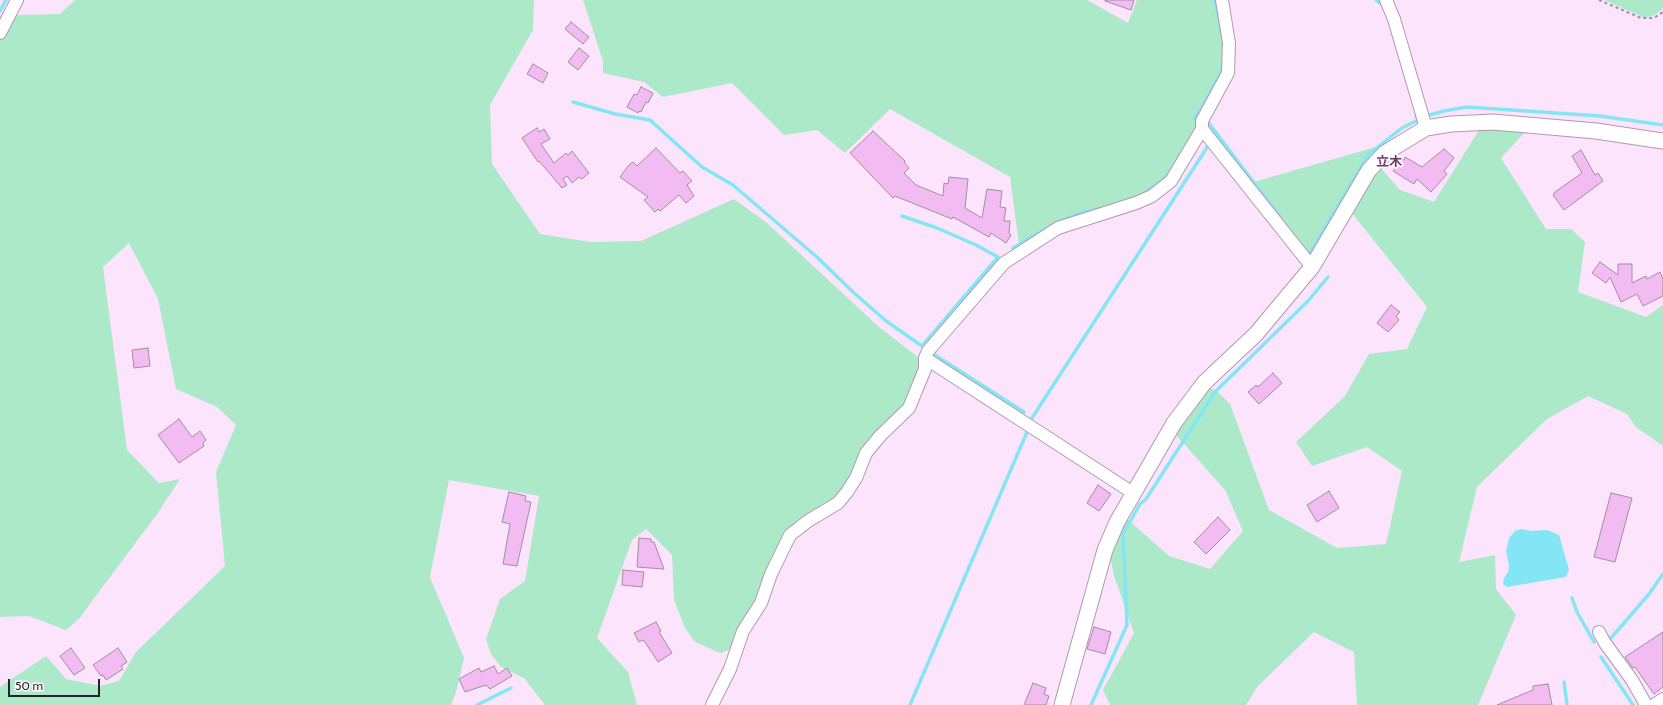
<!DOCTYPE html>
<html>
<head>
<meta charset="utf-8">
<style>
	body { margin:0 }
	#map { position:relative; width:1663px; height:705px; overflow:hidden; background:#fde4fd; font-family:Cabin,sans-serif }
	canvas { display:block }
	.scale { position:absolute; left:8px; top:679px; width:92px; height:18px; box-sizing:border-box; border:2px solid #292029; border-top:0; padding-left:5px; font-size:12px; line-height:14px; white-space:nowrap; color:#292029; -webkit-text-stroke:3px #fef9fe; paint-order:stroke }
</style>
</head>
<body>
<div id="map">
<canvas width="1663" height="705"></canvas>
<div class="scale">50 m</div>
</div>
<script>
const c = document.querySelector('canvas').getContext('2d');
c.lineJoin = 'round';
function fillPath(path, color) { c.fillStyle = color; c.fill(path, 'evenodd'); }
const toPath = rows => new Path2D(rows.map(r => 'M' + r).join(''));
function strokePath(path, color, width, dash) { c.strokeStyle = color; c.lineWidth = width; c.lineCap = dash ? 'butt' : 'round'; c.setLineDash(dash || []); c.stroke(path); }
function label(font, color, halo, rows, align = 'center') {
  c.font = font + ' Cabin,"Noto Sans JP",sans-serif'; c.lineWidth = 3.5; c.setLineDash([]); c.textBaseline = 'middle'; c.strokeStyle = halo; c.fillStyle = color; for (const [text, x, y, turn = 0] of rows) {
    c.save(); c.translate(x, y); c.rotate((+turn || 0) * Math.PI / 180); c.textAlign = isNaN(turn) ? turn : align; if (halo) c.strokeText(text, 0, 0); c.fillText(text, 0, 0); c.restore();
  }
}
const green = toPath([
	[75,0,534,0,533,30,490,105,492,164,540,234,590,242,641,241,734,199,767,223,879,327,918,357,921,366,905,407,837,497,788,533,734,648,720,653,695,642,685,628,674,600,672,555,646,529,632,540,597,638,628,672,637,705,545,705,524,678,501,667,491,654,486,639,500,599,525,581,539,496,449,480,430,577,464,658,456,692,451,705,0,705,0,687,46,656,66,679,100,686,119,681,136,652,225,566,216,472,236,425,217,407,176,389,158,299,129,243,103,267,127,450,159,483,180,479,157,514,92,601,80,618,66,630,29,616,0,617,0,37,16,15,60,14],
	[583,0,1087,0,1128,23,1137,0,1219,0,1226,48,1225,71,1197,124,1194,136,1174,171,1150,192,1058,224,1019,245,1010,177,890,109,845,153,817,130,784,135,732,83,663,97,644,82,603,73,603,61],
	[1604,0,1663,0,1663,8,1655,15,1645,18],
	[1481,127,1527,130,1501,158,1546,229,1571,229,1585,242,1578,292,1646,317,1663,305,1663,446,1636,427,1627,414,1588,396,1547,419,1477,487,1459,562,1495,555,1496,589,1516,615,1478,705,1357,705,1354,652,1314,632,1258,686,1246,705,1110,705,1103,690,1134,633,1114,576,1109,551,1124,516,1169,556,1210,569,1243,531,1225,490,1176,435,1183,421,1207,388,1216,390,1230,404,1269,510,1337,548,1386,544,1402,471,1367,447,1312,466,1296,442,1345,396,1369,354,1407,349,1427,307,1351,212,1379,166,1400,190,1434,202],
	[1390,143,1312,258,1250,183]
]);
const water = toPath([
	[1522,529,1531,531,1547,530,1559,535,1569,570,1566,577,1507,587,1503,584,1504,578,1508,572,1509,566,1506,551,1509,538,1516,530]
]);
const stream = toPath([
	[1215,0,1221,30],
	[1376,0,1383,5],
	[0,11,6,0],
	[1223,64,1221,73,1198,114,1208,122,1280,217],
	[573,102,615,114,650,120,702,167,733,185,818,258,853,292,886,321,922,346,998,257,976,245,937,228,902,216],
	[1429,115,1444,111,1467,107,1600,116,1663,125],
	[1194,119,1198,114],
	[1143,194,1163,180,1171,170],
	[1061,221,1084,212,1099,209],
	[1013,248,1052,225],
	[1308,254,1309,255,1369,154,1402,128,1418,120,1416,115],
	[935,355,1024,412],
	[1032,418,1208,146],
	[1572,598,1577,612,1594,642],
	[1611,638,1649,594,1663,574],
	[1601,657,1633,705],
	[1564,682,1567,705],
	[477,705,511,688],
	[910,705,1027,432],
	[1091,705,1127,625,1123,534,1140,504,1146,499,1215,392,1308,301,1328,277]
]);
const building = toPath([
	[1105,0,1134,0,1131,10,1105,1,1105,0],
	[571,22,589,37,583,44,565,29,571,22],
	[579,48,589,56,578,70,568,62,579,48],
	[533,64,548,73,543,83,527,74,533,64],
	[641,87,653,93,648,103,646,102,641,112,639,111,638,113,627,107,634,94,637,95,641,87],
	[537,128,539,132,544,129,550,139,541,144,554,163,566,153,568,155,572,151,589,173,582,179,579,177,572,183,567,176,563,179,567,185,562,188,539,161,538,162,522,138,537,128],
	[873,131,905,161,904,162,909,168,904,173,916,185,943,196,944,183,948,184,949,177,968,179,965,208,982,218,987,189,1002,191,1000,207,1006,208,1004,221,1010,221,1009,233,1011,235,1006,243,991,233,989,237,953,217,952,219,895,196,893,198,850,153,873,131],
	[656,148,680,173,683,171,692,181,687,185,694,196,686,203,679,195,660,211,658,209,655,212,644,200,648,197,620,177,629,165,633,162,637,166,656,148],
	[1444,149,1454,158,1444,171,1447,174,1431,192,1417,179,1414,184,1393,171,1401,159,1404,160,1405,157,1422,167,1444,149],
	[1581,150,1595,175,1598,173,1603,181,1564,210,1553,195,1555,192,1582,173,1572,156,1581,150],
	[1600,262,1618,275,1618,264,1632,264,1632,283,1646,276,1647,279,1660,272,1663,279,1663,296,1643,306,1637,294,1621,302,1610,277,1606,283,1592,273,1600,262],
	[1391,305,1400,312,1396,316,1399,320,1388,332,1377,323,1391,305],
	[148,348,150,366,134,368,132,350,148,348],
	[1273,373,1282,383,1259,404,1248,392,1256,385,1258,387,1273,373],
	[179,419,192,437,200,431,206,440,203,443,204,446,179,463,158,435,179,419],
	[1098,485,1111,494,1099,511,1087,503,1098,485],
	[1329,491,1339,508,1317,522,1307,505,1329,491],
	[509,492,526,496,525,501,531,502,517,566,503,564,510,524,502,522,509,492],
	[1611,493,1632,498,1615,562,1594,557,1611,493],
	[1218,517,1230,530,1206,554,1194,542,1218,517],
	[639,538,651,539,651,542,654,542,664,569,637,567,639,538],
	[623,570,644,572,642,587,622,585,623,570],
	[656,622,661,631,659,632,672,653,658,662,645,642,642,640,639,642,634,633,656,622],
	[1094,627,1111,632,1105,654,1087,649,1094,627],
	[1663,632,1663,687,1654,694,1635,667,1633,668,1625,657,1663,632],
	[71,648,85,668,74,675,60,656,71,648],
	[118,648,127,662,121,666,123,669,106,680,103,675,101,676,93,665,118,648],
	[494,666,498,674,507,668,512,676,490,689,486,685,465,692,459,679,479,668,481,672,494,666],
	[1033,683,1046,688,1044,694,1049,696,1046,705,1024,705,1033,683],
	[1548,684,1552,705,1497,705,1533,690,1533,686,1548,684]
]);
const path = toPath([
	[1599,0,1641,18,1654,18,1663,12]
]);
const minor = toPath([
	[1386,0,1394,19,1426,128],
	[0,33,17,0],
	[1202,129,1312,267],
	[925,358,1133,493],
	[1599,632,1605,643,1632,680,1646,705],
	[712,705,730,669,743,631,761,603,771,574,790,535,808,521,838,503,847,492,856,478,866,453,880,436,909,408,925,369,925,358,928,351,1004,263,1058,228,1136,203,1152,196,1171,181,1202,129,1202,121,1228,73,1229,43,1222,0],
	[1654,705,1663,699]
]);
const tertiary = toPath([
	[1062,705,1105,550,1117,522,1174,423,1204,383,1256,334,1312,267,1369,170,1385,153,1426,128,1451,124,1493,122,1596,131,1663,141]
]);
const quarterNames = [
	["立木",1389,162]
];
fillPath(green, '#abe9c9');
fillPath(water, '#84e6f4');
strokePath(stream, '#84e6f4', 3.5);
fillPath(building, '#f2bbf2');
strokePath(building, '#a38ca3', 1);
strokePath(minor, '#b099b0', 14);
strokePath(tertiary, '#b099b0', 17);
strokePath(path, '#a18fa1', 2, [3, 3]);
strokePath(minor, '#fff', 12);
strokePath(tertiary, '#fff', 15);
label('bold 13px', '#6f3865', '#fef9fe', quarterNames);
</script>
</body>
</html>
